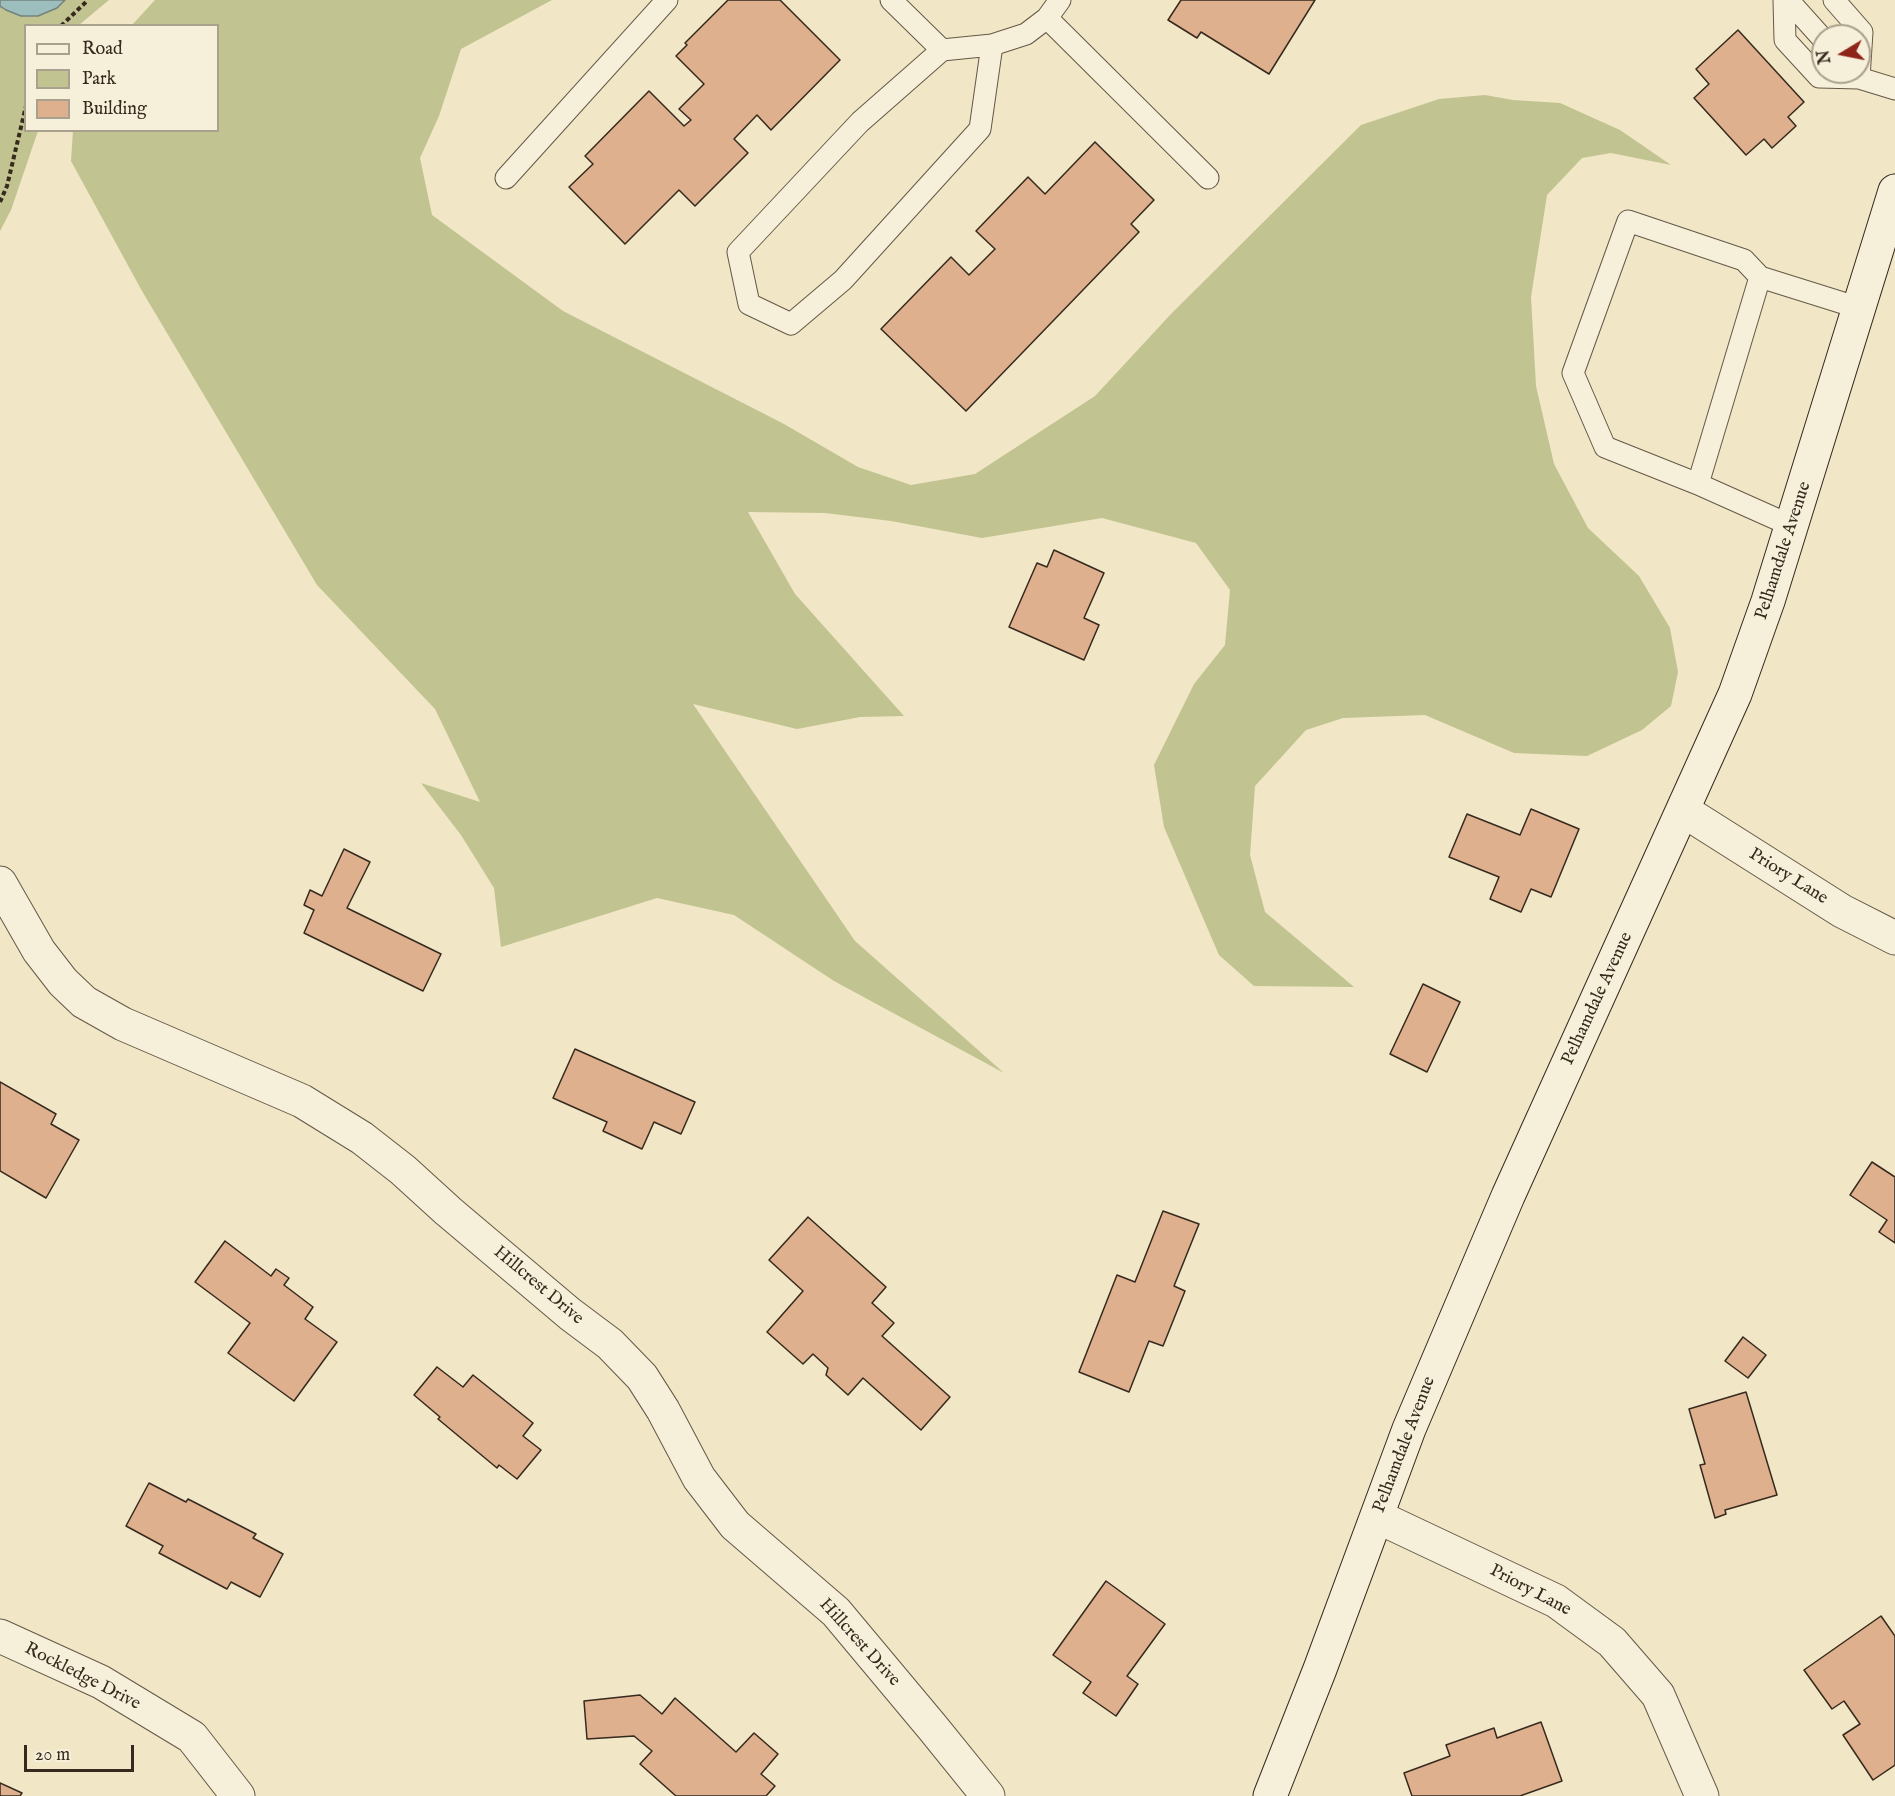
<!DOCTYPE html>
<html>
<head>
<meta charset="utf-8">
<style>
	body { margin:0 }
	#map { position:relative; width:1895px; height:1796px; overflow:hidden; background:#f1e6c5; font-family:"IM FELL English",serif }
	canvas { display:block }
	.legend { position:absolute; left:24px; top:24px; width:195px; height:108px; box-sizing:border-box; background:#f6efd9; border:2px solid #a9a08e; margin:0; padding:8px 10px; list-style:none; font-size:18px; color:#36291e }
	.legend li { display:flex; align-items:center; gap:12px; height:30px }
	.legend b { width:30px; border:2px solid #a9a08e }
	.north { position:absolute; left:1811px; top:24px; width:60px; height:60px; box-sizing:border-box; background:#f6efd9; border:2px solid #a9a08e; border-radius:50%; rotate:260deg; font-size:16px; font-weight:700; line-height:24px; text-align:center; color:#36291e }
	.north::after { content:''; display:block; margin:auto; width:21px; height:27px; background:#8f2418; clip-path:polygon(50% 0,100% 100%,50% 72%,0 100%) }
	.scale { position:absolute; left:24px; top:1745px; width:110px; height:27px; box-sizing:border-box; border:3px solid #36291e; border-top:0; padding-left:8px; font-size:18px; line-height:21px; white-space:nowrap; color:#36291e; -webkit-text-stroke:4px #f6efd9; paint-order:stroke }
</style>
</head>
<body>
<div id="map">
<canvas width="1895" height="1796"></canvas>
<ul class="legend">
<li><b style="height:8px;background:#f6efd9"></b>Road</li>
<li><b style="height:16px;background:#c1c390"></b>Park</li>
<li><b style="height:16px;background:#deb08d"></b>Building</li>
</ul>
<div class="north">N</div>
<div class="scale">20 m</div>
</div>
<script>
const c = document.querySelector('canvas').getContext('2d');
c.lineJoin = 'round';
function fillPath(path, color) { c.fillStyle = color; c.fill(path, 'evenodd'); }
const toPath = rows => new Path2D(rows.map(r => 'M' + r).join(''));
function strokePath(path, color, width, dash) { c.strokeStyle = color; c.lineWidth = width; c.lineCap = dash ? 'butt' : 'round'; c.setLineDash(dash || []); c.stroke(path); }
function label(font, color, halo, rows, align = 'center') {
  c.font = font + ' "IM FELL English",serif'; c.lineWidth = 6; c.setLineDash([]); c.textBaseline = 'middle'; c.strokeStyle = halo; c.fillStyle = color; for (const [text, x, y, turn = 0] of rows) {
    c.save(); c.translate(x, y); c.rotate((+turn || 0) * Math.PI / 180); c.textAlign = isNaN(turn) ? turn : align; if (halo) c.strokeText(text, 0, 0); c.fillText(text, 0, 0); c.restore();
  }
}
const green = toPath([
	[0,0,109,0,79,25,26,26,26,130,38,131,11,210,0,231],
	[155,0,552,0,461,49,439,116,420,158,432,215,563,311,784,424,858,467,911,485,975,474,1095,396,1171,314,1361,125,1439,99,1485,95,1513,100,1560,103,1620,130,1671,165,1611,153,1582,158,1547,195,1531,297,1536,386,1554,464,1588,528,1639,576,1670,628,1678,672,1671,706,1642,730,1587,756,1514,753,1425,715,1343,718,1306,730,1255,786,1250,855,1265,912,1354,987,1254,986,1219,955,1164,827,1154,765,1194,684,1225,645,1230,590,1196,543,1102,518,982,538,891,521,825,513,748,512,795,594,904,716,860,717,797,729,693,704,855,941,1004,1073,834,981,734,915,657,898,501,947,494,888,461,835,421,783,480,802,435,709,317,585,142,291,71,161,73,131,218,130,218,26,132,25]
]);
const water = toPath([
	[0,0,65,0,57,8,38,16,21,16,6,10,0,6,0,0]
]);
const building = toPath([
	[728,0,780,0,840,60,771,130,757,115,734,139,748,153,695,206,679,190,625,244,569,187,593,164,585,156,649,91,684,126,691,120,679,109,704,84,676,56,687,45,685,43,728,0],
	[1181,0,1315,0,1269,74,1201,32,1197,38,1168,20,1181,0],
	[1738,30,1804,102,1788,117,1796,126,1772,148,1764,139,1746,155,1694,98,1709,84,1696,69,1738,30],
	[1095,142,1154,200,1131,224,1139,232,966,411,881,329,951,257,969,275,995,249,976,231,1028,177,1045,194,1095,142],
	[1054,550,1104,573,1084,618,1099,625,1084,660,1009,627,1037,563,1047,567,1054,550],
	[1531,809,1579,829,1551,897,1531,889,1521,912,1490,899,1499,877,1449,857,1467,814,1520,835,1531,809],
	[344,849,370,862,347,908,441,954,423,991,304,933,314,910,304,905,310,890,322,896,344,849],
	[1423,984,1460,1002,1427,1072,1390,1054,1423,984],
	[575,1049,695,1102,681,1134,654,1122,642,1149,603,1131,607,1122,553,1098,575,1049],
	[0,1082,56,1114,51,1124,79,1140,46,1198,0,1171,0,1082],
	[1872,1162,1895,1177,1895,1243,1879,1232,1887,1220,1850,1195,1872,1162],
	[1163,1211,1199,1224,1174,1286,1185,1291,1163,1346,1149,1341,1129,1392,1079,1372,1117,1275,1135,1282,1163,1211],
	[808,1217,886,1287,872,1303,894,1323,882,1336,950,1397,921,1430,863,1378,848,1395,826,1375,828,1368,813,1354,803,1364,767,1332,803,1291,769,1260,808,1217],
	[225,1241,271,1276,276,1269,289,1278,284,1285,313,1307,305,1319,337,1342,294,1401,228,1353,250,1323,195,1282,225,1241],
	[1743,1337,1766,1355,1748,1378,1725,1361,1743,1337],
	[437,1367,463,1387,473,1375,533,1423,523,1436,541,1450,517,1479,499,1465,497,1468,438,1419,440,1417,414,1395,437,1367],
	[1746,1392,1777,1495,1725,1510,1726,1514,1715,1518,1700,1465,1705,1464,1689,1409,1746,1392],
	[149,1483,186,1502,188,1499,256,1534,253,1538,283,1554,260,1597,231,1582,227,1589,159,1553,163,1546,126,1526,149,1483],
	[1106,1581,1165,1624,1127,1676,1138,1684,1116,1716,1083,1693,1091,1682,1053,1655,1106,1581],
	[1881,1616,1895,1636,1895,1765,1873,1780,1843,1735,1860,1724,1844,1701,1832,1709,1804,1670,1881,1616],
	[640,1695,662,1714,675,1698,736,1752,754,1733,778,1754,761,1774,775,1786,766,1796,676,1796,640,1764,652,1751,634,1736,587,1739,584,1701,640,1695],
	[1541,1722,1562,1781,1520,1796,1412,1796,1404,1773,1450,1756,1446,1745,1494,1728,1497,1738,1541,1722],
	[0,1783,22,1793,20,1796,0,1796,0,1783]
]);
const path = toPath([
	[61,26,88,0],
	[0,202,7,186,26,106]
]);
const lane = toPath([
	[891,0,942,50],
	[1784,0,1785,40,1819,77,1859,78,1862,32,1834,0],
	[1788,0,1823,39],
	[1047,18,1208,178],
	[992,45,980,129,843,280,791,324,749,304,738,252,860,122,942,50,992,45,1026,34,1047,18,1060,0],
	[1853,72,1859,78,1895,89],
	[506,178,667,0],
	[1698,484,1760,277],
	[1792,526,1698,484,1605,447,1573,373,1628,221,1744,260,1760,277,1859,308]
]);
const street = toPath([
	[1684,811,1842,911,1895,938],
	[0,883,39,951,63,982,84,1002,123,1024,302,1101,362,1138,403,1170,448,1211,570,1314,610,1344,642,1377,663,1410,699,1478,735,1525,836,1612,933,1728,988,1796],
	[1378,1517,1556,1601,1612,1642,1658,1695,1702,1796],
	[0,1636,101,1682,192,1737,238,1796]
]);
const secondary = toPath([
	[1270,1796,1320,1669,1409,1429,1508,1196,1735,694,1768,601,1895,191]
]);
const streetNames = [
	["Pelhamdale Avenue",1784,551,-72],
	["Priory Lane",1788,877,32],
	["Pelhamdale Avenue",1598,999,-65],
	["Hillcrest Drive",538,1286,40],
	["Pelhamdale Avenue",1405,1445,-69],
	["Priory Lane",1530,1591,28],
	["Hillcrest Drive",859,1643,48],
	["Rockledge Drive",82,1677,27]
];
fillPath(green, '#c1c390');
fillPath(water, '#9cbebc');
strokePath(water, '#73827d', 1.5);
fillPath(building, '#deb08d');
strokePath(building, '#36291e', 1.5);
strokePath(lane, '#655848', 23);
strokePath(street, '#655848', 35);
strokePath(secondary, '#36291e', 35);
strokePath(path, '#36291e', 4, [4.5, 3]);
strokePath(lane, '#f6efd9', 21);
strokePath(street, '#f6efd9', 33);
strokePath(secondary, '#f6efd9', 33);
label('18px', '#36291e', '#f6efd9', streetNames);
</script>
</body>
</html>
